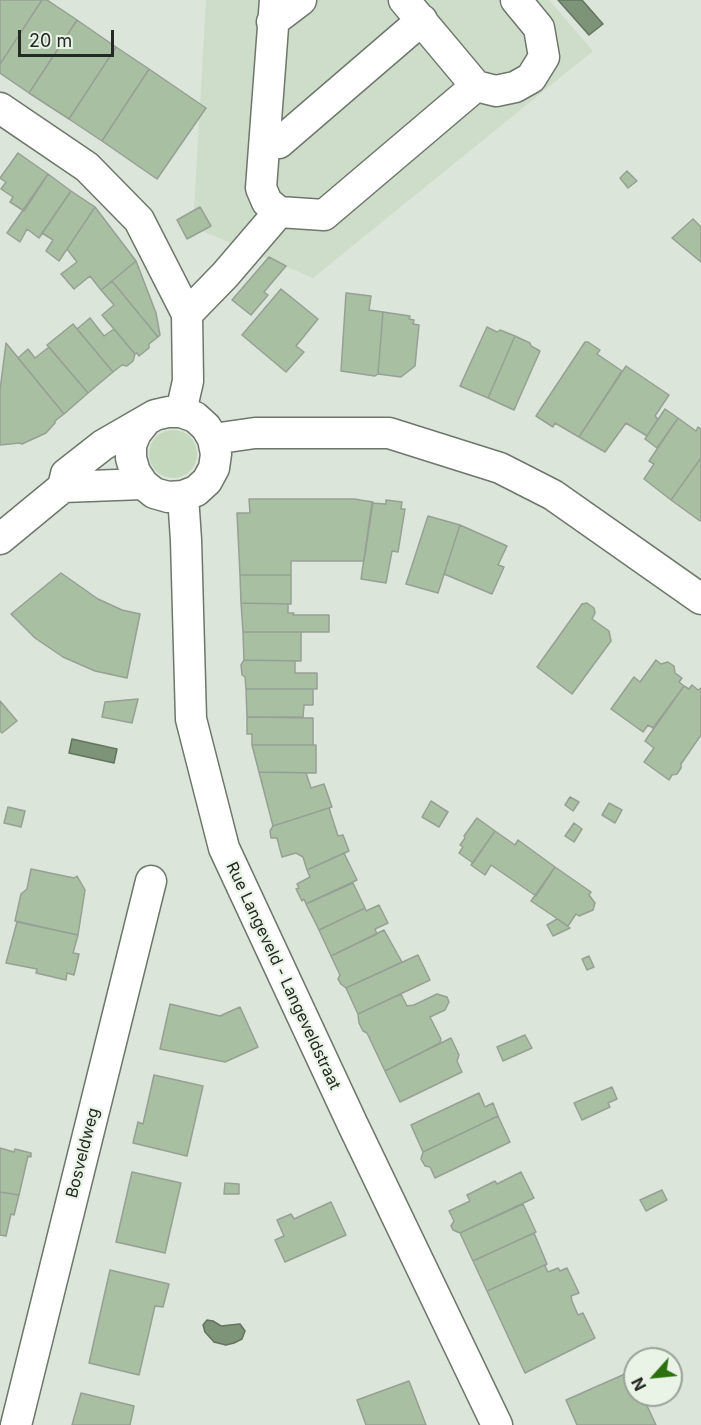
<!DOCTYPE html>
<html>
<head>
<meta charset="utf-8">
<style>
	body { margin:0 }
	#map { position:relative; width:701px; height:1425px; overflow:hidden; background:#dbe5d9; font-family:Inter,sans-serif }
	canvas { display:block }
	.north { position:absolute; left:623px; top:1347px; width:60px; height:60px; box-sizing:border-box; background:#e9f3e6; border:2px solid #9ba298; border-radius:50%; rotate:243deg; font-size:16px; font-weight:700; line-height:24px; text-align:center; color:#252924 }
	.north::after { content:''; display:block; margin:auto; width:21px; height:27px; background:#2b7110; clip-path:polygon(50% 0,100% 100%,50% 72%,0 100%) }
	.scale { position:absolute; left:18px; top:30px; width:96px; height:27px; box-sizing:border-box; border:3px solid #252924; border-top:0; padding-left:8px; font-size:18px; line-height:21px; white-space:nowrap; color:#252924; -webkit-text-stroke:4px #e9f3e6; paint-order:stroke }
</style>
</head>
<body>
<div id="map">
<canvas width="701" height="1425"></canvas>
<div class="north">N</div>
<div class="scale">20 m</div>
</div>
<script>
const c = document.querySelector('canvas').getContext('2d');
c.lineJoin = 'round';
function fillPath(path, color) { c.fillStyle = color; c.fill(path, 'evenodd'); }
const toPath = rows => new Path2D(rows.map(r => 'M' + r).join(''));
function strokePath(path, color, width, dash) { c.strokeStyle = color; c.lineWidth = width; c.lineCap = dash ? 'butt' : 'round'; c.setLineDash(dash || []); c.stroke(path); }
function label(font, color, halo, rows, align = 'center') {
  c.font = font + ' Inter,sans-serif'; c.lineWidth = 4.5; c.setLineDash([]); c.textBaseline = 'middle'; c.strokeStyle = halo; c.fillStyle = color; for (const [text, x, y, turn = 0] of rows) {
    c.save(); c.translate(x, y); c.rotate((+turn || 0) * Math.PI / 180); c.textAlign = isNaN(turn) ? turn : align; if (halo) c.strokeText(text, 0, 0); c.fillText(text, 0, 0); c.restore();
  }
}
const built = toPath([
	[206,0,549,0,593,51,313,278,193,227]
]);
const green = toPath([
	'149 454a24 24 0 1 1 48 0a24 24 0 1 1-48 0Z'
]);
const water = toPath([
	[558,0,582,0,603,24,589,35,558,0],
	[72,739,117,749,114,763,69,753,72,739],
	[207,1320,213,1321,221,1326,240,1324,245,1331,242,1339,234,1343,226,1345,214,1342,205,1332,203,1325,207,1320]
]);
const building = toPath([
	[0,0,42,0,0,64,0,0],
	[42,0,47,0,77,20,29,93,0,73,0,64,42,0],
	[77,20,116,47,69,119,29,93,77,20],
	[116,47,149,69,102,141,69,119,116,47],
	[149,69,206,108,157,179,102,141,149,69],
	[18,153,48,174,24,211,10,202,13,197,1,189,6,182,0,178,18,153],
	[627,171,637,181,628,188,620,178,627,171],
	[48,174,71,191,39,238,27,229,20,242,7,233,48,174],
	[71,191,95,207,59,261,46,251,53,240,42,233,71,191],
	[95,207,136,261,101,290,90,276,74,289,61,274,77,262,67,249,95,207],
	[200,207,211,226,187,239,177,220,200,207],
	[693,219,701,227,701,262,672,238,693,219],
	[269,257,286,266,264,292,268,295,251,315,232,300,269,257],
	[136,261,156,313,160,335,158,337,112,281,136,261],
	[112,281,158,337,149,344,149,348,139,356,137,353,135,354,102,315,114,305,101,290,112,281],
	[281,289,318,319,296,346,304,352,286,372,242,335,281,289],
	[346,293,371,296,369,310,383,312,378,374,375,376,341,371,346,293],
	[383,312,410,316,409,319,414,320,413,324,419,325,415,366,401,377,378,374,383,312],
	[90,318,104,336,114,329,135,354,133,361,127,366,122,365,113,372,77,329,90,318],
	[73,324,113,372,88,393,47,345,73,324],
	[487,327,497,332,500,330,515,336,488,398,460,386,487,327],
	[515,336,530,343,531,346,540,351,514,410,488,398,515,336],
	[585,342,588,342,600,350,597,354,622,371,579,437,555,423,553,427,536,416,585,342],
	[6,343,64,414,55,421,55,423,46,433,22,444,20,443,0,445,0,390,6,343],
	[49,347,88,393,64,414,18,358,28,349,35,358,49,347],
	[626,366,669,395,655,416,658,419,647,436,626,423,605,452,579,437,626,366],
	[665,409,678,418,657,448,645,439,665,409],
	[678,418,696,431,698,427,701,429,701,458,671,500,644,479,654,464,649,461,678,418],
	[701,458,701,520,700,521,671,500,701,458],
	[249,499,354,499,373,502,364,561,291,561,291,575,240,575,237,513,250,513,249,499],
	[386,500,402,502,401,509,405,509,398,552,392,551,386,583,361,579,372,503,386,504,386,500],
	[428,516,460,525,438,593,406,584,428,516],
	[460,525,507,546,498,565,504,567,492,594,444,574,460,525],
	[61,573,98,599,122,610,140,614,127,678,95,671,63,657,35,638,11,614,61,573],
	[240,575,291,575,291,604,241,603,240,575],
	[241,603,288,604,288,613,294,613,293,615,329,615,329,632,243,632,241,603],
	[587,603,594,608,595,613,592,619,609,631,611,641,572,694,537,667,582,604,587,603],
	[243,632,301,632,301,661,244,660,243,632],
	[244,660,295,661,295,673,317,673,317,689,246,689,245,677,242,675,241,665,244,660],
	[656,660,661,664,668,662,674,666,675,673,682,678,679,682,684,686,653,728,648,725,643,732,611,709,634,677,640,682,656,660],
	[692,685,698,690,701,688,701,735,681,764,681,768,677,774,672,775,669,780,644,762,654,748,645,741,684,686,689,689,692,685],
	[246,689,313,689,313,705,304,705,303,717,247,717,246,689],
	[138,699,132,723,102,717,105,702,138,699],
	[0,701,17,721,2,733,0,731,0,701],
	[247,717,313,718,313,745,252,745,252,734,247,734,247,717],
	[252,745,316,745,316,773,259,772,252,745],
	[259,772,306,773,311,788,324,784,332,807,273,826,259,772],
	[570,797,579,802,573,811,565,805,570,797],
	[431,801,448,812,439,827,422,817,431,801],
	[609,803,622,810,615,823,602,815,609,803],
	[8,807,25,811,21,827,4,823,8,807],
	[329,808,338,836,343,835,349,851,307,870,303,857,296,853,282,857,277,838,271,838,270,831,273,826,329,808],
	[477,818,495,831,473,863,459,853,463,847,460,845,465,838,464,836,477,818],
	[574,823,582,829,574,842,565,836,574,823],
	[495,831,515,845,518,840,555,867,536,896,491,865,485,875,471,865,495,831],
	[344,853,357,880,306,904,304,899,302,901,296,889,299,888,297,884,310,877,307,870,344,853],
	[555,867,591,892,589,895,595,903,593,910,579,916,576,914,568,926,531,901,555,867],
	[31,869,74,878,77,876,85,890,78,935,15,921,21,894,27,889,31,869],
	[353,883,365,908,319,930,306,904,353,883],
	[379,905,388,923,375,929,377,934,331,956,319,930,365,908,366,911,379,905],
	[557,919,570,928,553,936,547,925,557,919],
	[17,922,78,935,73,953,79,954,74,975,67,973,66,980,36,973,37,969,6,963,17,922],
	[384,930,402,962,346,988,341,984,338,979,340,975,331,956,384,930],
	[418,955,430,980,358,1014,346,988,418,955],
	[589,956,594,967,587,970,582,959,589,956],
	[401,994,407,1006,414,1005,437,994,447,997,449,1002,445,1010,430,1017,441,1039,440,1043,385,1071,367,1033,363,1031,359,1023,358,1014,401,994],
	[170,1004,220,1016,240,1007,258,1047,225,1062,160,1049,170,1004],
	[525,1035,532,1048,503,1061,497,1047,525,1035],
	[451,1038,459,1055,457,1061,462,1072,400,1102,385,1071,451,1038],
	[154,1075,203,1086,187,1156,133,1143,138,1122,143,1124,154,1075],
	[612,1087,617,1099,608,1103,610,1107,582,1120,574,1103,612,1087],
	[479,1093,485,1107,493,1103,498,1116,423,1152,411,1125,479,1093],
	[498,1116,510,1142,435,1178,430,1167,425,1166,421,1159,423,1152,498,1116],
	[0,1148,14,1152,15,1149,31,1153,31,1157,28,1156,19,1195,0,1192,0,1148],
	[132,1172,181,1183,165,1253,116,1242,132,1172],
	[521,1172,534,1198,460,1233,453,1230,451,1226,454,1221,449,1211,470,1201,467,1195,495,1181,497,1184,521,1172],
	[225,1183,239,1184,239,1194,224,1194,225,1183],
	[662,1190,667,1200,646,1211,640,1200,662,1190],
	[0,1192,19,1195,14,1215,11,1214,6,1236,0,1235,0,1192],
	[331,1202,346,1235,285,1262,275,1240,284,1236,277,1220,291,1214,294,1219,331,1202],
	[523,1204,536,1232,473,1261,460,1233,523,1204],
	[534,1233,547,1264,487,1291,473,1261,534,1233],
	[547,1264,545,1266,548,1272,558,1268,560,1271,567,1268,579,1293,571,1296,572,1301,578,1315,583,1313,595,1338,525,1373,487,1291,547,1264],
	[110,1270,169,1284,163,1307,155,1306,139,1375,89,1363,110,1270],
	[634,1370,635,1395,642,1395,656,1425,577,1425,566,1400,634,1370],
	[409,1381,426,1425,366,1425,357,1400,409,1381],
	[81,1393,134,1406,130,1425,72,1425,81,1393]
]);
const minor = toPath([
	[275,0,261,188,267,202,279,212,324,215,476,86,404,0],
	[272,22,301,0],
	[476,86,496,91,515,87,531,78,544,57,539,28,516,0],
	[0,108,87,167,139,220,187,314,188,381,181,412],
	[265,142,279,143,422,20],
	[187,314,225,275,279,212],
	[213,439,255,433,389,433,500,468,553,495,701,599],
	[63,487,66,474,103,445,155,415,168,412,181,412,195,417,206,427,213,439,216,454,214,468,207,481,196,491,183,496,168,497,154,493,143,484,135,472,131,458,131,445,136,433,144,423],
	[183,496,186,540,191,719,224,848,352,1123,497,1425],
	[0,539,63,487,143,484],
	[16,1425,151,881]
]);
const streetNames = [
	["Rue Langeveld - Langeveldstraat",283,976,65],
	["Bosveldweg",83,1153,-76]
];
fillPath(built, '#ceddca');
fillPath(green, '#c4d8be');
fillPath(water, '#7e9478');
strokePath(water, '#63745f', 1.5);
fillPath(building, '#a8bfa2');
strokePath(building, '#96a094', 1.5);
strokePath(minor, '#6e776b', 33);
strokePath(minor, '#fff', 30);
label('16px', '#252924', '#e9f3e6', streetNames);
</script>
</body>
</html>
